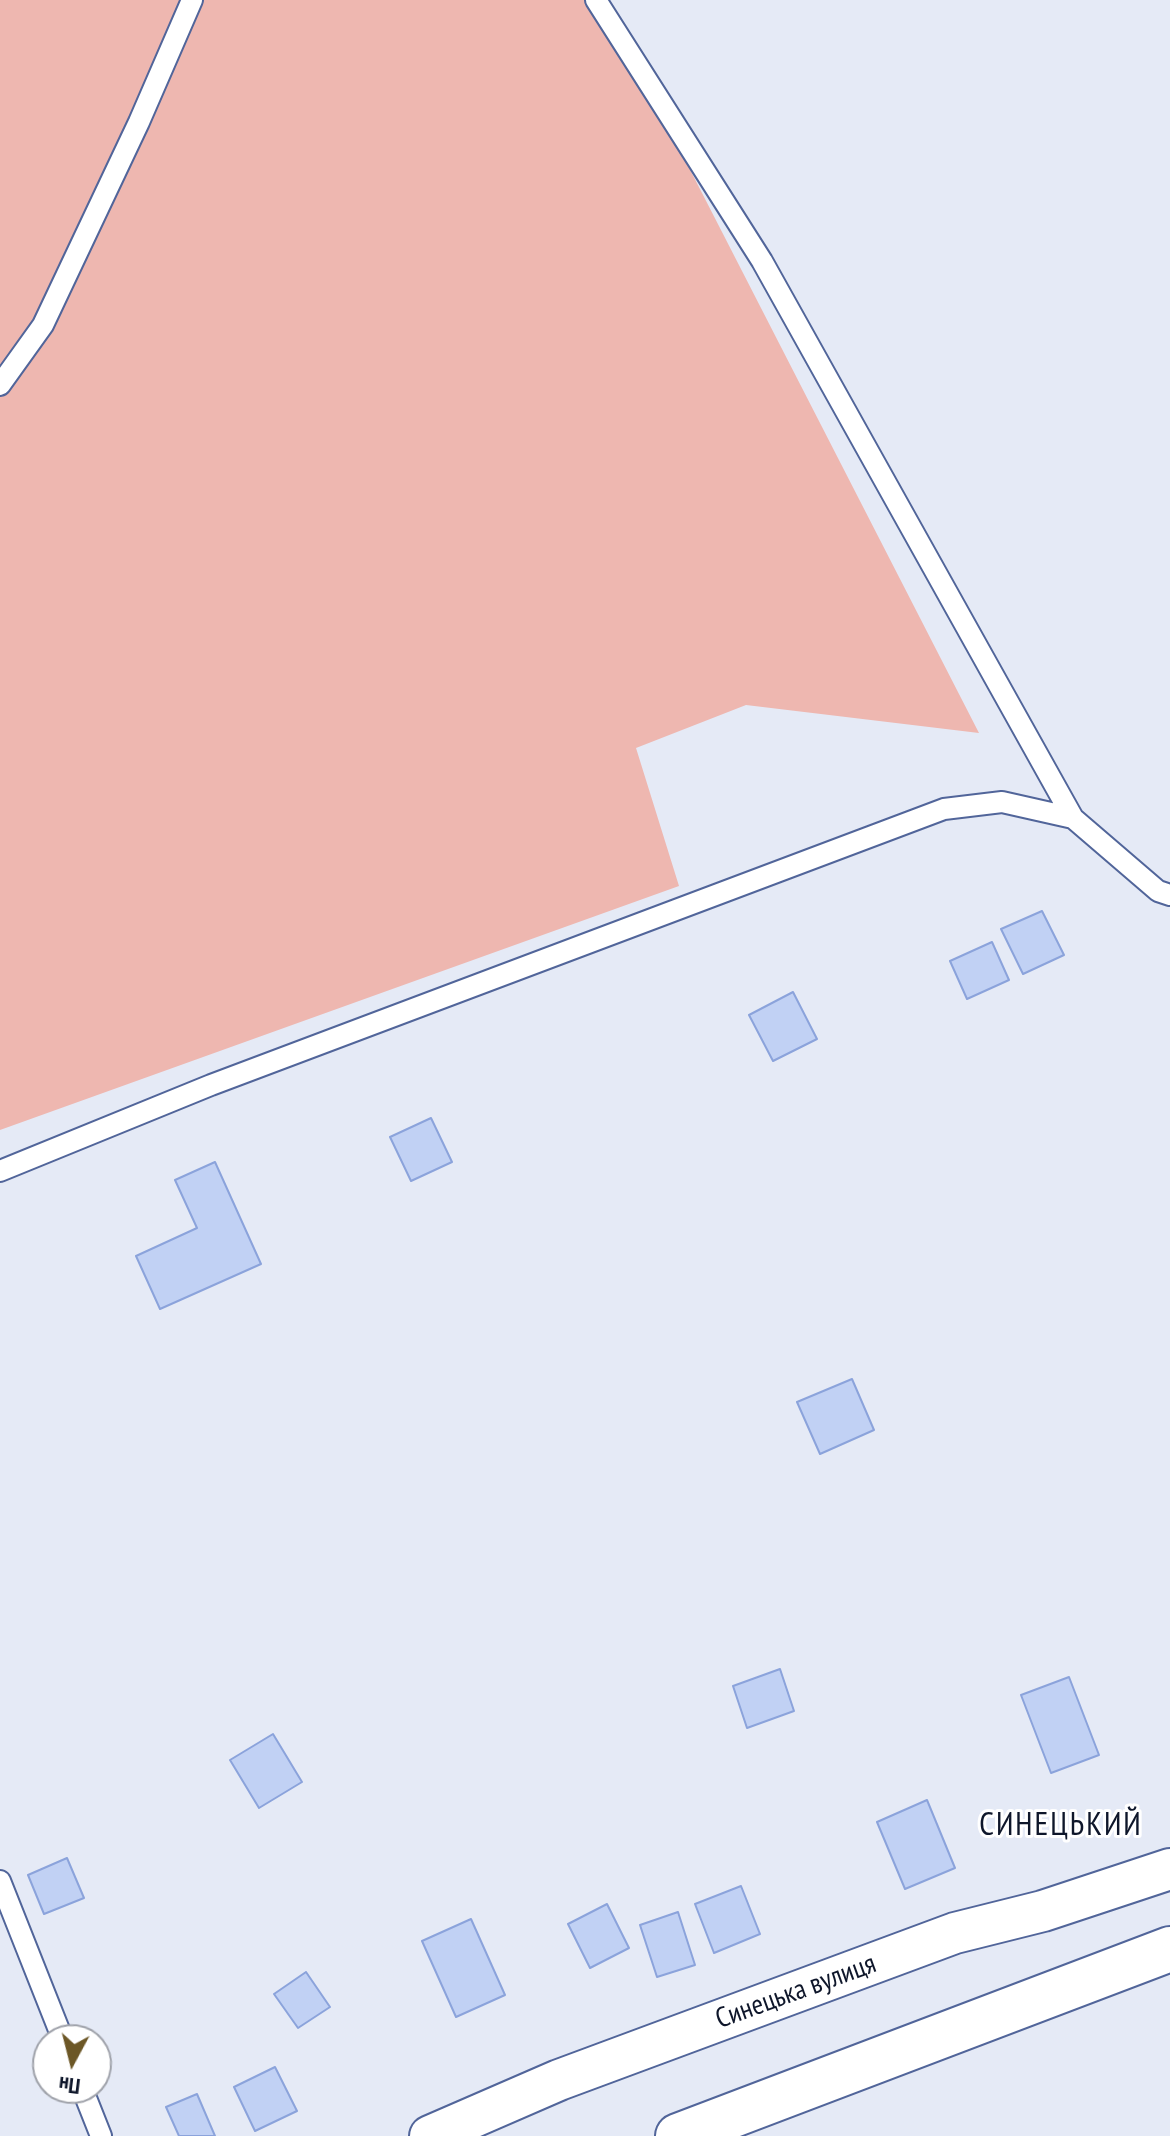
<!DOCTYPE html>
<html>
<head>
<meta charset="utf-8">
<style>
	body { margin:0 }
	#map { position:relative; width:1170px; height:2136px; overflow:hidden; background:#e5eaf6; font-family:"PT Sans Narrow",sans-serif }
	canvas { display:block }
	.north { position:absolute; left:32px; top:2024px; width:80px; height:80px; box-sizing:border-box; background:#fff; border:2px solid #9fa2aa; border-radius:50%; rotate:187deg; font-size:22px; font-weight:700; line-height:32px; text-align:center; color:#0e162a }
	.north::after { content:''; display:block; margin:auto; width:28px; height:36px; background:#6c5726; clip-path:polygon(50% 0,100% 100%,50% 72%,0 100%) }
</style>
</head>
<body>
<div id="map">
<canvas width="1170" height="2136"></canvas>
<div class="north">Пн</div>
</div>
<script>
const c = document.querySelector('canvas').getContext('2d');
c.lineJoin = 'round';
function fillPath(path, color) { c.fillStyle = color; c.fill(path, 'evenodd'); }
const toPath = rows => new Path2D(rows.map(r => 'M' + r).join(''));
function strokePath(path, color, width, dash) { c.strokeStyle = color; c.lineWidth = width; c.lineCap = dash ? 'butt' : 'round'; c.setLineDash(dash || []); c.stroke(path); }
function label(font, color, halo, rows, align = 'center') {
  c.font = font + ' "PT Sans Narrow",sans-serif'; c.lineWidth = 6; c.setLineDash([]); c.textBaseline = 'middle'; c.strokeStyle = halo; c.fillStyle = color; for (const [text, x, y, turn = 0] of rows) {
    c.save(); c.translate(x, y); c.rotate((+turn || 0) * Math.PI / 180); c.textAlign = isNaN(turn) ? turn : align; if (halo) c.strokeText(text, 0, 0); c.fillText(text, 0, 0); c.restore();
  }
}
const green = toPath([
	[0,0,603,0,979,733,746,705,636,748,679,886,0,1130]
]);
const building = toPath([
	[1042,911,1064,955,1023,974,1001,929,1042,911],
	[992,942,1009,980,967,999,950,961,992,942],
	[793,992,817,1039,773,1061,749,1015,793,992],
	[431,1118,452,1162,411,1181,390,1137,431,1118],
	[215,1162,261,1264,160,1309,136,1256,197,1228,175,1180,215,1162],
	[852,1379,874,1430,820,1454,797,1402,852,1379],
	[780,1669,794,1711,747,1728,733,1686,780,1669],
	[1069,1677,1099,1755,1051,1773,1021,1695,1069,1677],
	[273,1734,302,1782,259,1808,230,1760,273,1734],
	[927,1800,955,1868,905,1889,877,1822,927,1800],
	[67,1858,84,1898,44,1914,28,1875,67,1858],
	[741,1886,760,1934,714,1953,695,1904,741,1886],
	[607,1904,629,1948,590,1968,568,1924,607,1904],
	[678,1912,695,1965,657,1977,640,1925,678,1912],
	[471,1919,505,1995,456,2017,422,1941,471,1919],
	[306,1972,330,2007,298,2028,274,1994,306,1972],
	[275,2067,297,2111,255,2131,234,2087,275,2067],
	[197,2094,215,2136,179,2136,166,2107,197,2094]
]);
const lane = toPath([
	[0,385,43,325,139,122,192,0],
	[1073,818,1158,891,1170,895],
	[0,1171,211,1085,944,809,1002,802,1073,818,762,261,596,0],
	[0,1881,63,2040],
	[82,2088,101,2136]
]);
const street = toPath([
	[430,2136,559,2080,955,1933,1043,1911,1170,1869]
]);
const primary = toPath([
	[678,2136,1170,1949]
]);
const streetNames = [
	["Синецька вулиця",796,1992,-20]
];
const quarterNames = [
	["СИНЕЦЬКИЙ",1061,1826]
];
fillPath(green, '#eeb7b0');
fillPath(building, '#c1d1f4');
strokePath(building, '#8ba3db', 2);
strokePath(lane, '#51659a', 24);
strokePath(street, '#51659a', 44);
strokePath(primary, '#51659a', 48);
strokePath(lane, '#fff', 20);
strokePath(street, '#fff', 40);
strokePath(primary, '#fff', 44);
label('28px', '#0e162a', '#fff', streetNames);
c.letterSpacing = '2px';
label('32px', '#0e162a', '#fff', quarterNames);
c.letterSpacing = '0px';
</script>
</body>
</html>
